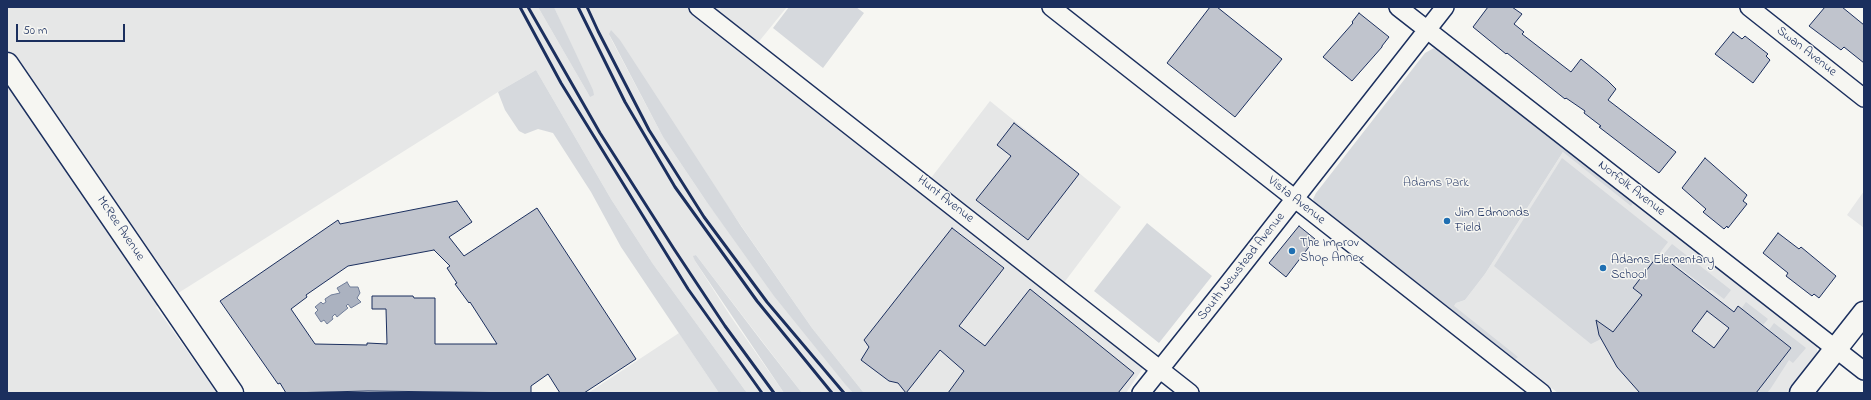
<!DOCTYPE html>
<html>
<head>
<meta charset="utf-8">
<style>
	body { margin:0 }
	#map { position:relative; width:1871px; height:400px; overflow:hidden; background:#f6f6f2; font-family:"Indie Flower",sans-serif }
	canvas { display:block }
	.frame { position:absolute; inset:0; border:8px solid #1b2f5e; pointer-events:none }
	.scale { position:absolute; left:16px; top:24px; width:109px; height:18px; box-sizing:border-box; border:2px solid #1b2f5e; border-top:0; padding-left:5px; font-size:12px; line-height:14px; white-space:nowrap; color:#1b2f5e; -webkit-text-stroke:3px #f6f6f2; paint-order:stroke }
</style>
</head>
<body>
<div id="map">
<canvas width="1871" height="400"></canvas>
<div class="frame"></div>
<div class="scale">50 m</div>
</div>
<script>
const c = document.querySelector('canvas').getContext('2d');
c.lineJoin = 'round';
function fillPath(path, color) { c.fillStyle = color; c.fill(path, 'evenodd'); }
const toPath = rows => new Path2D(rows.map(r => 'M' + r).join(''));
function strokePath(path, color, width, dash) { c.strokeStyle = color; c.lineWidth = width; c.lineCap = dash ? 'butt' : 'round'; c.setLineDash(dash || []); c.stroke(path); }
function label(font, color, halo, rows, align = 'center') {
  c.font = font + ' "Indie Flower",sans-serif'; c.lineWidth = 3; c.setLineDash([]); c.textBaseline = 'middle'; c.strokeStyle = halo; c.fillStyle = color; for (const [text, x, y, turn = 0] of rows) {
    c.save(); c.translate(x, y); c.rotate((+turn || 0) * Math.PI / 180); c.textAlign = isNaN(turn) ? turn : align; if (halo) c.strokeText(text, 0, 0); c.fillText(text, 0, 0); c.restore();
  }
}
const built = toPath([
	[7,7,538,7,590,97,571,45,554,7,717,7,720,9,721,7,787,7,748,55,921,191,990,101,1121,207,1054,296,1143,368,1126,393,864,393,812,328,609,35,663,137,706,201,853,393,802,393,696,255,694,256,695,261,731,317,784,393,747,393,653,264,611,199,536,70,498,92,156,307,217,393,7,393],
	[1565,149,1817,347,1817,354,1786,393,1558,393,1451,310,1456,303,1465,300,1485,274],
	[1864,191,1864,228,1847,215],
	[679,333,719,393,588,393]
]);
const green = toPath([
	[538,7,554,7,593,90,594,95,590,97],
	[789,7,856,7,864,13,823,68,773,28],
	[611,30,620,40,741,226,812,328,864,393,853,393,845,384,774,296,706,201,663,137,609,34],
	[1434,48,1633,203,1631,206,1563,152,1485,274,1465,300,1456,303,1454,306,1518,357,1515,359,1315,203,1313,199,1316,193,1425,53],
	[536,70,611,199,653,264,747,393,719,393,621,247,591,192,553,133,538,129,525,134,519,131,505,110,498,92],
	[1562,158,1668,242,1633,288,1644,297,1641,301,1638,300,1620,323,1616,335,1596,320,1601,339,1591,344,1494,266],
	[1147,223,1212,276,1159,343,1094,291],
	[1672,244,1731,290,1724,299,1712,290,1709,290,1663,255],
	[696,255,763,343,802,393,784,393,695,261,693,256],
	[1746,302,1768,319,1763,325,1741,309],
	[1774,323,1806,348,1793,363,1789,360,1771,388,1767,393,1762,393,1748,383,1762,377,1767,380,1791,348,1769,330]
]);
const water = toPath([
	[347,282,350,287,358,287,360,293,357,298,361,302,351,308,348,304,346,306,348,308,343,312,337,317,335,314,332,317,333,319,327,324,324,320,321,322,315,313,318,310,315,307,321,302,323,304,326,302,325,299,331,295,340,293,337,288,347,282]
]);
const building = toPath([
	[1210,7,1217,7,1282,59,1235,117,1167,63,1210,7],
	[1488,7,1512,7,1522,14,1514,24,1524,32,1522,34,1571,72,1581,59,1608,81,1616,89,1608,100,1676,152,1659,173,1599,127,1601,126,1584,113,1585,111,1566,98,1565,99,1507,53,1506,54,1473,27,1488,7],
	[1825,7,1842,7,1864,25,1864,63,1844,47,1841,50,1809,26,1825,7],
	[1359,13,1389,37,1382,46,1382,47,1352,81,1323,57,1353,23,1352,22,1359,13],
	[1733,32,1742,39,1745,36,1768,54,1766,56,1770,60,1753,83,1715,54,1733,32],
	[1014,123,1079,174,1028,240,976,200,1011,156,997,145,1014,123],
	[1705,158,1747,195,1743,201,1747,204,1728,228,1727,226,1724,229,1703,212,1706,209,1682,188,1705,158],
	[457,201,472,222,449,237,464,256,537,208,636,359,584,393,560,393,548,374,531,386,531,393,368,391,286,393,280,383,278,384,220,301,338,220,340,224,457,201],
	[434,250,450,266,447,268,457,283,455,284,469,303,470,302,497,344,435,344,435,298,414,298,413,296,372,296,372,309,386,309,387,344,367,343,367,345,315,344,291,309,307,297,306,295,348,266,434,250],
	[1299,226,1315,239,1286,277,1269,263,1299,226],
	[952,228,1004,268,959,326,985,346,1030,289,1134,373,1118,393,948,393,964,371,940,350,906,393,898,383,889,381,861,360,869,347,864,340,952,228],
	[1778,233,1799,249,1801,247,1836,276,1819,298,1814,294,1812,296,1786,276,1788,273,1763,253,1778,233],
	[1659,254,1734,312,1738,306,1791,348,1756,393,1640,393,1617,367,1599,335,1596,320,1613,332,1642,295,1633,288,1659,254],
	[1707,311,1729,328,1714,348,1692,331,1707,311]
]);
const street = toPath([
	[698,7,1190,393],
	[1051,7,1542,393],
	[1398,7,1864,371],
	[1749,7,1864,98],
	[1141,393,1227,285,1445,7]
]);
const secondary = toPath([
	[7,64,232,393],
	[1801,393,1864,313]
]);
const rail = toPath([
	[520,7,561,83,688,289,762,393],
	[528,7,600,133,674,249,725,326,774,393],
	[578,7,625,102,675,187,757,301,832,393],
	[587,7,598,31,649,130,704,217,767,302,844,393]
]);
const markers = [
	[1447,221,4,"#1f6fb2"],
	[1292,251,4,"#1f6fb2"],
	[1603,268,4,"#1f6fb2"]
];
const streetNames = [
	["Swan Avenue",1806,52,38],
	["Norfolk Avenue",1631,189,38],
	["Hunt Avenue",945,200,38],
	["Vista Avenue",1296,201,38],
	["McRee Avenue",120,229,56],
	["South Newstead Avenue",1242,267,-52]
];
const parkNames = [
	["Adams Park",1436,184]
];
const poiNames = [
	["Jim Edmonds",1455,214],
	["Field",1455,229],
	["The Improv",1300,244],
	["Shop Annex",1300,259],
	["Adams Elementary",1611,261],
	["School",1611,276]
];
fillPath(built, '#e6e7e7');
fillPath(green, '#d6d9dd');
fillPath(water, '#abb2c0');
strokePath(water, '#717e99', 1);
fillPath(building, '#c0c4cd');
strokePath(building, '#1b2f5e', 1);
strokePath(street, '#1b2f5e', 20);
strokePath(secondary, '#1b2f5e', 25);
strokePath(street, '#f6f6f2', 17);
strokePath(secondary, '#f6f6f2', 22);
strokePath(rail, '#1b2f5e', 3);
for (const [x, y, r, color] of markers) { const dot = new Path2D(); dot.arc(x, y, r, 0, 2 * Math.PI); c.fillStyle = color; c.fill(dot); strokePath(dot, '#f6f6f2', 1.5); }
label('13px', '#1b2f5e', '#f6f6f2', streetNames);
label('13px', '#405177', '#f6f6f2', parkNames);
label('13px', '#1b2f5e', '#f6f6f2', poiNames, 'left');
</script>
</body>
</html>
